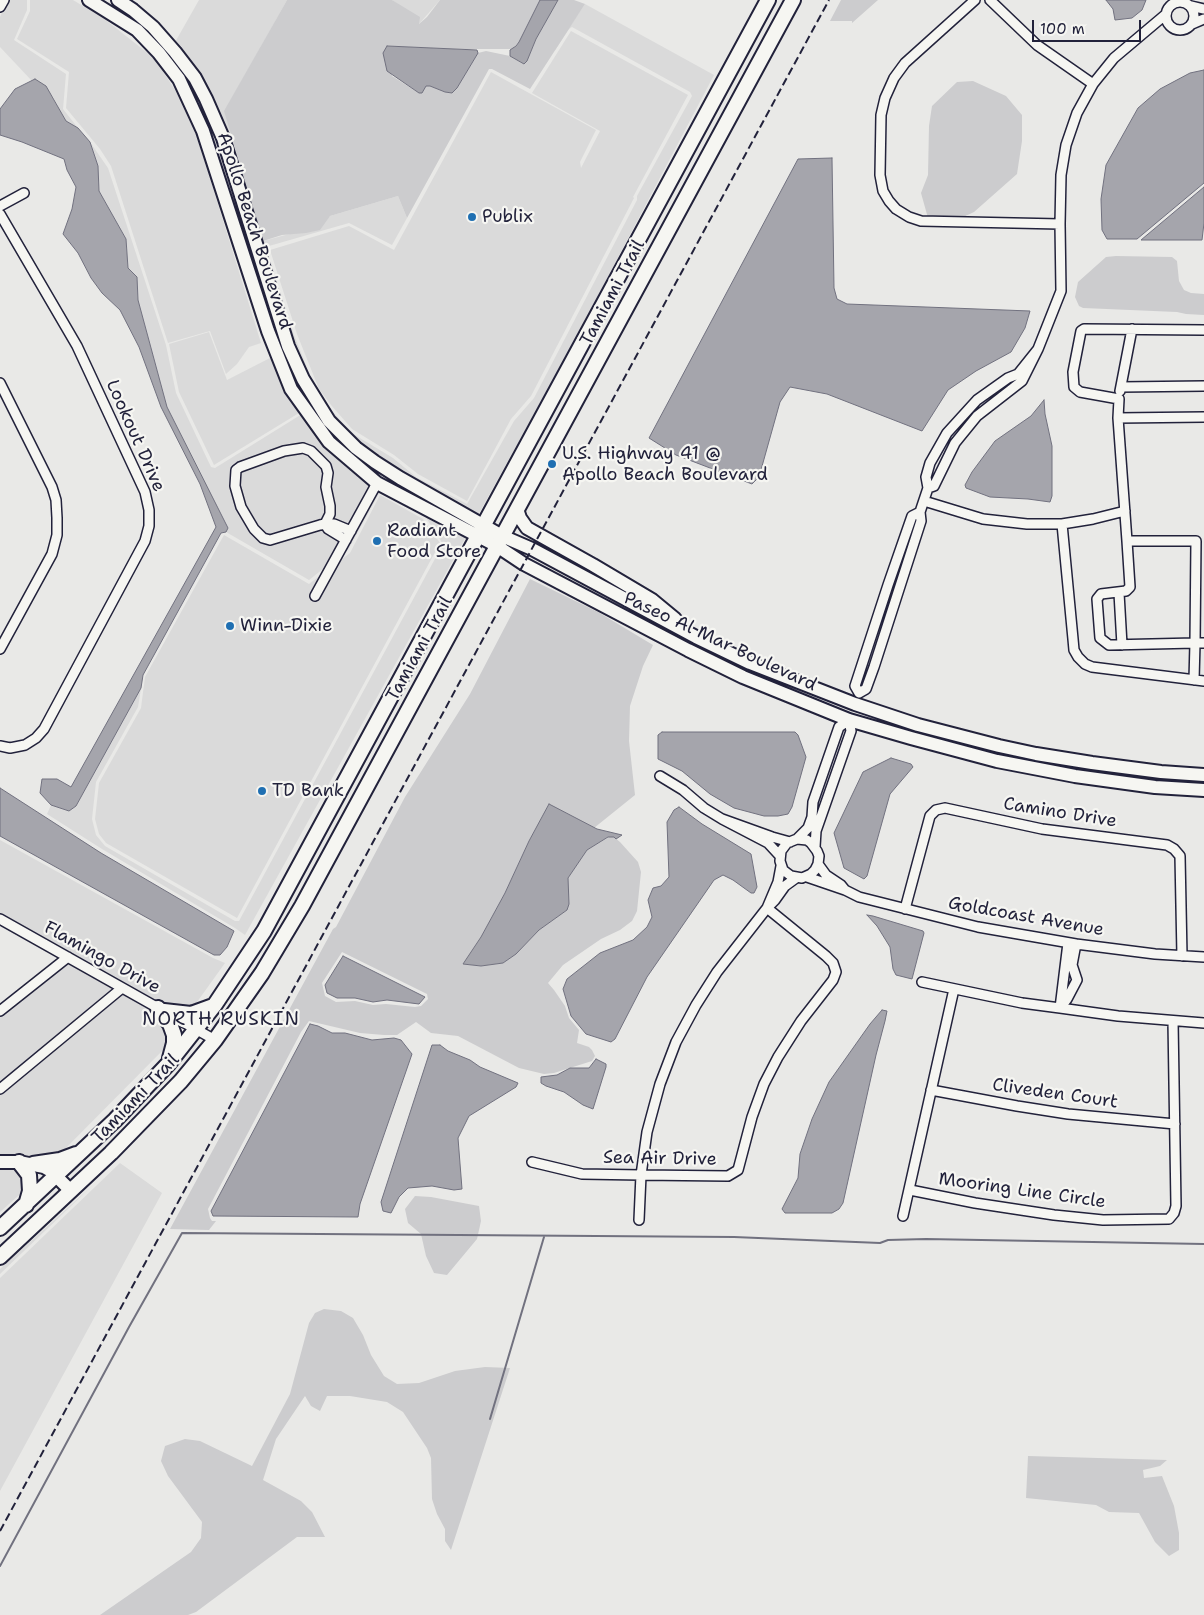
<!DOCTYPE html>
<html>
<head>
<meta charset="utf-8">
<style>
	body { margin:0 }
	#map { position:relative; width:1204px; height:1615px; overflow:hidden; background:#e9e9e7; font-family:"Shantell Sans",sans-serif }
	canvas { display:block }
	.scale { position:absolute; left:1032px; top:20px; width:109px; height:22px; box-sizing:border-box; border:2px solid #22223b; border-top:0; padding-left:6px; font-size:15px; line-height:18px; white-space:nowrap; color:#22223b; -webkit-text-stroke:4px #f6f6f2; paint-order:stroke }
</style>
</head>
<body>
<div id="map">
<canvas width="1204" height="1615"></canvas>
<div class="scale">100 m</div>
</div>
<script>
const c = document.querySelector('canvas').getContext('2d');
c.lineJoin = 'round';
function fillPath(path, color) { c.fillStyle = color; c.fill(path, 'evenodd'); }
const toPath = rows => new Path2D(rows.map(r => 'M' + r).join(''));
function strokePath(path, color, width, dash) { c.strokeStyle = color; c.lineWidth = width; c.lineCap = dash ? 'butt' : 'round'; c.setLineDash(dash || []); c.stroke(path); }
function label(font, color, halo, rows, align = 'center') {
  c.font = font + ' "Shantell Sans",sans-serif'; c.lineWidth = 4.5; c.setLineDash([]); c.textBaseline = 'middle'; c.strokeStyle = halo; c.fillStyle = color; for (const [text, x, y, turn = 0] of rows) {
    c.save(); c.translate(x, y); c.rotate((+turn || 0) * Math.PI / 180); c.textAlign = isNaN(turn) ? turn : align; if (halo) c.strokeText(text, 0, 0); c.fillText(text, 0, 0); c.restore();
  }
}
const built = toPath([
	[8,0,27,0,27,10,14,40,66,74,63,109,78,128,66,121,53,97,35,80,32,81,0,47,0,17],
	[30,0,73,0,103,18,154,58,179,96,188,112,196,133,261,343,249,347,237,364,226,374,210,331,168,343,111,166,100,149,66,108,69,72,17,39,30,11],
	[199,0,287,0,225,111,263,241,293,233,330,216,398,196,407,218,392,245,349,223,269,246,267,250,294,335,316,390,329,407,350,432,393,458,416,477,467,504,514,421,534,398,637,200,637,196,692,96,690,92,572,27,569,29,554,52,557,45,585,4,714,75,572,345,477,517,377,458,332,418,306,376,291,345,226,136,174,44],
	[392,0,440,0,419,24],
	[101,1,154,35,192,81,219,139,300,381,380,470,376,477,332,439,295,387,183,77],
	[571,31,688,95,633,197,634,198,531,396,511,419,467,501,418,474,394,455,352,429,331,405,319,389,297,334,270,250,349,226,394,250,491,72,596,130,580,162,581,168,600,131,532,93],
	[90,142,108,168,166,345,176,393,211,467,215,468,302,414,372,484,349,526,332,519,324,459,312,447,303,444,294,445,236,464,232,469,231,486,238,508,251,532,262,542,271,544,323,529,340,541,328,565,309,580,226,532,228,528,167,407,138,300,137,278,128,268,126,239,99,191,98,166],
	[209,332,227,380,270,358,299,413,214,465,179,392,169,344],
	[295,453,309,455,323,469,322,487,326,507,326,513,322,520,319,521,270,536,264,534,257,526,245,505,238,485,239,473,242,470],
	[378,488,467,535,245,935,235,928,102,849,47,814,51,805,68,811,76,806,141,688,138,707,96,782,92,819,96,835,105,846,235,921,239,921,443,544,425,516,380,492,348,550,343,554],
	[380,495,423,519,440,543,237,918,106,843,99,834,95,819,99,783,141,708,145,677,224,535,309,584,350,553],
	[0,840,213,958,225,963,192,1009,158,1003,0,915],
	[68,962,115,988,0,1084,0,1016],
	[122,993,156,1011,170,1040,164,1049,58,1156,47,1158,0,1157,0,1094],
	[120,1163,162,1193,0,1491,0,1278],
	[0,1166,18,1166,23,1172,26,1189,0,1212],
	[93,1185,0,1274,0,1269]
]);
const green = toPath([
	[287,0,392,0,420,17,419,24,427,17,440,0,540,0,519,42,512,49,454,49,387,46,392,76,419,93,426,86,430,86,445,92,452,93,457,88,478,53,486,51,510,56,524,64,527,61,536,39,558,0,574,0,585,4,530,89,492,69,489,69,407,218,398,196,330,216,320,230,306,233,282,235,263,241,224,111],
	[841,0,878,0,852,23,852,21,830,21],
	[973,81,1006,96,1022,115,1022,141,1017,174,974,212,959,219,928,218,921,193,928,175,929,126,932,106,957,82],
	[1116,256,1172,257,1177,261,1179,281,1184,290,1191,293,1204,294,1204,315,1186,314,1177,312,1083,308,1079,306,1075,297,1078,282,1106,257],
	[530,579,598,612,653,645,643,666,630,706,629,741,635,795,594,828,549,805,529,841,505,893,481,937,463,964,481,966,503,963,516,954,539,930,567,910,568,878,587,850,609,837,614,837,620,842,638,862,641,872,637,911,632,921,620,930,601,939,563,965,548,983,554,990,565,1006,569,1018,579,1030,577,1043,589,1047,592,1050,595,1056,592,1061,554,1073,544,1074,519,1068,458,1036,431,1033,416,1022,397,1035,384,1035,360,1033,309,1021,301,1032,208,1209,210,1218,212,1221,216,1221,209,1230,170,1229,333,929,336,927,405,797,470,694],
	[342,952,427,994,428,999,421,1006,415,1007,386,1004,373,1005,355,1001,336,1002,325,996,322,983],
	[415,1196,431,1197,479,1206,481,1221,477,1239,447,1275,434,1273,426,1256,421,1234,408,1223,405,1209],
	[324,1309,341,1311,353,1318,363,1335,371,1355,384,1376,397,1384,419,1383,455,1371,485,1367,510,1368,451,1550,445,1541,445,1529,437,1514,432,1499,431,1458,427,1448,403,1412,387,1402,350,1396,327,1396,320,1411,311,1406,305,1396,276,1439,263,1480,301,1501,312,1512,325,1537,297,1537,196,1612,188,1615,100,1615,191,1552,201,1538,202,1522,168,1476,161,1461,165,1446,185,1439,200,1441,252,1466,290,1394,309,1323,315,1313],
	[1028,1456,1167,1460,1160,1466,1143,1470,1144,1478,1162,1476,1174,1506,1179,1533,1179,1550,1169,1556,1155,1542,1139,1513,1109,1512,1096,1505,1026,1498]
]);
const water = toPath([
	[540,0,558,0,536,39,527,61,524,64,510,56,510,50,516,46,519,42,540,0],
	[1106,0,1146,0,1142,10,1132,18,1115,20,1113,9,1106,0],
	[387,46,477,50,478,53,457,88,452,93,445,92,430,86,426,86,422,93,419,93,387,71,383,53,387,46],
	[1204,70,1204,183,1137,239,1107,239,1102,230,1101,199,1106,165,1138,108,1160,89,1190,73,1204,70],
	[35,79,46,86,66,121,78,128,90,142,98,166,99,191,126,239,128,268,137,277,138,300,167,407,228,528,226,532,221,533,143,675,141,688,76,806,69,811,51,805,40,793,42,779,57,779,71,787,216,527,200,484,161,407,139,347,120,310,102,293,91,278,78,253,63,234,72,209,76,187,67,170,64,159,22,142,0,135,0,109,15,89,35,79],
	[832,158,834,288,837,299,847,304,1030,311,1025,328,1011,352,976,371,948,390,922,431,827,394,790,387,780,402,759,477,752,484,676,455,649,438,798,159,832,158],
	[1204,187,1204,223,1202,240,1141,240,1204,187],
	[1044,400,1045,414,1052,446,1052,496,1050,502,1028,499,990,497,966,488,965,485,972,472,995,441,1031,416,1044,400],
	[662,732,795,732,798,735,806,757,792,807,788,814,778,816,764,816,734,808,710,794,682,771,658,759,658,735,662,732],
	[891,758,911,764,913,767,890,794,867,876,864,879,844,868,834,833,863,772,891,758],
	[0,788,101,853,234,931,227,947,220,955,214,955,0,836,0,788],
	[549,804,597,829,622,835,616,839,614,837,608,837,587,850,568,878,569,904,567,910,539,930,516,954,503,963,481,966,463,964,481,937,505,893,529,841,549,804],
	[679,807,702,824,751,854,757,887,754,893,751,893,733,880,723,875,714,880,647,977,615,1039,611,1042,586,1034,571,1016,563,989,567,979,600,953,633,940,647,927,652,917,648,900,653,888,661,886,669,877,667,822,674,810,679,807],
	[867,915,873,916,923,931,924,933,912,979,896,975,893,969,890,947,877,926,867,915],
	[343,956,425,997,419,1004,387,1000,373,1002,355,998,337,998,327,993,325,985,343,956],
	[882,1010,887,1011,885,1021,876,1055,843,1203,839,1209,832,1213,785,1213,782,1209,798,1178,800,1154,812,1119,829,1082,870,1024,882,1010],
	[310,1024,318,1026,332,1033,345,1033,372,1040,394,1038,401,1040,412,1054,360,1204,358,1217,213,1216,211,1211,310,1024],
	[440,1045,448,1051,470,1060,480,1067,518,1083,516,1087,469,1116,458,1138,462,1189,454,1190,432,1186,408,1188,399,1197,391,1213,383,1211,381,1202,432,1045,440,1045],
	[596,1059,606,1064,606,1067,593,1109,583,1105,564,1092,546,1086,541,1083,541,1077,557,1075,570,1068,589,1068,596,1059]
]);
const stream = toPath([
	[490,1419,544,1237],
	[0,1566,129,1327,182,1233,734,1237,880,1243,888,1240,926,1239,1204,1244]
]);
const street = toPath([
	[975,0,905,63,894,78,885,98,881,115,880,175,883,191,889,201,896,209,909,217,921,221,1060,224,1061,175,1066,145,1077,113,1093,84,1114,58,1165,15],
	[990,0,1037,45,1093,84],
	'1166 16a14 14 0 1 1 28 0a14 14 0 1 1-28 0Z',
	[1191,6,1204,9],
	[0,7,4,0],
	[1192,24,1204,19],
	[0,206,24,193],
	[0,214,77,346,145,492,149,510,149,526,145,541,44,729,36,738,25,745,10,748,0,746],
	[1204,330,1084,329,1081,331,1073,372,1074,387,1080,392,1119,399,1118,418,1127,541,1196,541,1195,643,1204,643],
	[1038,349,1061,291,1060,224],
	[0,383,52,487,56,500,57,518,57,535,52,554,0,649],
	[1121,387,1204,386],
	[1120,391,1132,329],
	[1118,418,1204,417],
	[303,448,311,451,326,466,328,473,326,487,330,506,330,514,325,524,320,525,270,540,263,538,254,529,241,507,235,486,236,470,240,467,284,451,303,448],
	[924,501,983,519,1027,524,1062,524,1093,519,1125,511],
	[920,512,928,488,926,477,930,463,947,433,977,400,1008,378,1018,374,1038,349,1022,381,977,416,955,443,934,486,928,488],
	[920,512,921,521,874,667,866,689,859,693,855,686,888,585,912,516,920,512],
	[1062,524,1073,639,1074,650,1078,657,1085,664,1092,667,1204,681],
	[346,540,328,529,325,524,334,524,351,531],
	[1127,541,1130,587,1126,591,1101,594,1097,599,1100,638,1109,645,1195,643,1194,680],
	[1119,593,1122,645],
	[315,596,377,483],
	[660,776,683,790,704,808,722,819],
	[797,839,807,840,811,843,817,851,819,856,818,864,815,870,811,874,802,878,791,876,783,870,780,861,781,851,787,843,797,839,808,828,812,817,813,802,839,727,849,720,851,731,816,831,815,847],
	[780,856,768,843,722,819,772,837,790,842],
	[781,866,778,882,767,908,775,900,785,886,796,878],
	[807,877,845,890,841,885,826,875,818,864],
	[845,890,859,897,978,927,1076,944,1155,954,1204,957],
	[905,909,930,816,936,810,945,808,1042,829,1167,845,1174,849,1180,856,1182,956],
	[0,919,215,1040],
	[922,982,1022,1003,1060,1008,1118,1016,1204,1023],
	[1060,1008,1067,999,1077,980,1072,965,1076,944],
	[1060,1008,1068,943],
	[0,1011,68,957],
	[0,1089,122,988],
	[931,1090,1017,1106,1068,1114,1175,1124],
	[532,1162,582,1174,641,1175,728,1176,738,1170,752,1117,764,1084,778,1057,801,1021,833,980,836,972,833,963,826,956,767,908,717,972,696,1005,676,1042,660,1084,647,1132,641,1175,639,1220],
	[910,1190,975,1203,1054,1215,1103,1220,1169,1219,1174,1213,1176,1206,1173,1021],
	[903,1216,954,989]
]);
const secondary = toPath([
	[89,0,137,30,159,53,179,79,203,131,268,331,291,389,329,442,377,483,497,546,524,564,688,650,743,677,849,720,911,738,997,761,1075,776,1155,787,1204,790],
	[118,0,133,10,153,27,175,52,195,78,206,99,223,138,288,346,303,379,329,421,356,448,375,462,400,478,502,536,532,549,696,637,750,663,855,704,918,725,999,746,1036,754,1092,763,1161,772,1204,775],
	[517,509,520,518,527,528,593,565,652,600,675,619],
	[0,1162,19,1162,44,1167,51,1171,71,1191]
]);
const primary = toPath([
	[158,1008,170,1024,174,1035,174,1043,170,1058],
	[164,1011,191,1014,213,1006],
	[19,1162,29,1175,30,1191,26,1205],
	[33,1164,60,1160,76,1154],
	[0,1228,115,1120,169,1063,214,1006,264,931,768,0],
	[0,1257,111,1153,181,1081,215,1040,262,973,302,906,793,0]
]);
const rail = toPath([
	[0,1531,829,0]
]);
const markers = [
	[472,217,5,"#1f6fb2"],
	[552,464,5,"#1f6fb2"],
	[377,541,5,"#1f6fb2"],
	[230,626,5,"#1f6fb2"],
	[262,791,5,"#1f6fb2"]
];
const poiNames = [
	["Publix",482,217],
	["U.S. Highway 41 @",562,454],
	["Apollo Beach Boulevard",562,475],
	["Radiant",387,531],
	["Food Store",387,552],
	["Winn-Dixie",240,626],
	["TD Bank",272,791]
];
const streetNames = [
	["Apollo Beach Boulevard",254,231,72],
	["Tamiami Trail",613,293,-62],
	["Lookout Drive",135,436,66],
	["Paseo Al Mar Boulevard",720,642,25],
	["Tamiami Trail",420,649,-61],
	["Camino Drive",1060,813,9],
	["Goldcoast Avenue",1026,917,10],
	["Flamingo Drive",102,958,29],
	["Cliveden Court",1055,1094,8],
	["Tamiami Trail",136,1099,-46],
	["Sea Air Drive",660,1159,1],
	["Mooring Line Circle",1022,1191,8]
];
const neighbourhoodNames = [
	["NORTH RUSKIN",221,1020]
];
fillPath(built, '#dadada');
fillPath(green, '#ccccce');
fillPath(water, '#a5a5ac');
strokePath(water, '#71717f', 1);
strokePath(stream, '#71717f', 2);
strokePath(street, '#22223b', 12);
strokePath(secondary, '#22223b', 16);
strokePath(primary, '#22223b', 18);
strokePath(street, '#f6f6f2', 9);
strokePath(secondary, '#f6f6f2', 12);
strokePath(primary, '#f6f6f2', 14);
strokePath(rail, '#22223b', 2, [8, 4]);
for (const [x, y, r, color] of markers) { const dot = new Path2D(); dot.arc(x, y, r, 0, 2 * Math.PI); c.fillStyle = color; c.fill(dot); strokePath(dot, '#f6f6f2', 2); }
label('18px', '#22223b', '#f6f6f2', poiNames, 'left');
label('18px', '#22223b', '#f6f6f2', streetNames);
c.letterSpacing = '1px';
label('19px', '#22223b', '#f6f6f2', neighbourhoodNames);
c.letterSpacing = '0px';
</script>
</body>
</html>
